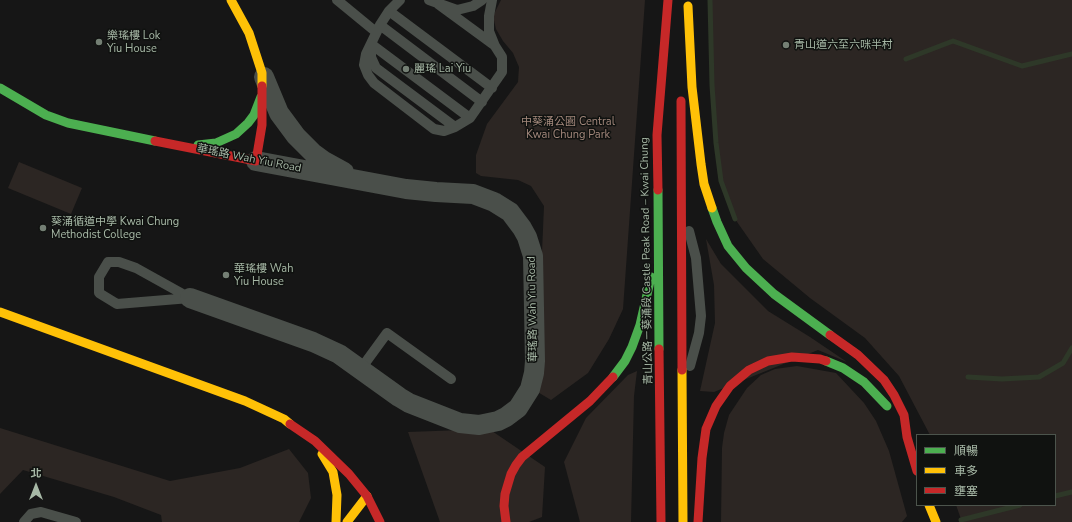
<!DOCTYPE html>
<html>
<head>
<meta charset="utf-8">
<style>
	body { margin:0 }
	#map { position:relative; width:1072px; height:522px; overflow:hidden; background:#161616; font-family:"Nunito Sans","Noto Sans TC",sans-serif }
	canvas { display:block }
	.legend { position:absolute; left:916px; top:434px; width:140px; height:72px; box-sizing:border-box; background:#101210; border:1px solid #4c544c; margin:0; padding:5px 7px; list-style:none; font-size:12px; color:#a7b8a6 }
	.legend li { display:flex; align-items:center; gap:8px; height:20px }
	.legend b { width:20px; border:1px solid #4c544c }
	.north { position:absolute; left:16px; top:466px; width:40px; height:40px; -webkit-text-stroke:3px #101210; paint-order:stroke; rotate:0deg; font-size:11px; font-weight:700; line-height:16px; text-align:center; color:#a7b8a6 }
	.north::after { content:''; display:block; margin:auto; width:14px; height:18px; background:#a7b8a6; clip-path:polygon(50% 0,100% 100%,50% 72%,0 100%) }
</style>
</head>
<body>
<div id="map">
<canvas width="1072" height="522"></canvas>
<ul class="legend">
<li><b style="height:5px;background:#4caf50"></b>順暢</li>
<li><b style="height:5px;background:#ffc107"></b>車多</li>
<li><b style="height:5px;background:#c62828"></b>壅塞</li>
</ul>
<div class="north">北</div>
</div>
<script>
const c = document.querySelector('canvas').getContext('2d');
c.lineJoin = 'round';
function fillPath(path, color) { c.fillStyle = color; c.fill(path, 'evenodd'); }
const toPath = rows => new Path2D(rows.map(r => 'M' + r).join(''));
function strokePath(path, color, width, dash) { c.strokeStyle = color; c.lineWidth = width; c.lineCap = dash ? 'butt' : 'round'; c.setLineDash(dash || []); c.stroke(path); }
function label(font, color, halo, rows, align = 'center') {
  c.font = font + ' "Nunito Sans","Noto Sans TC",sans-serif'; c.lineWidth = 3; c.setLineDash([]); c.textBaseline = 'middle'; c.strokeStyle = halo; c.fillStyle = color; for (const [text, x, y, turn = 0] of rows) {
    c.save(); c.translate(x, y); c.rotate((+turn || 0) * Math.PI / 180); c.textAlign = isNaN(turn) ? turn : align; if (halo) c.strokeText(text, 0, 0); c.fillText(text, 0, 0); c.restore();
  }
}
const green = toPath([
	[501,0,645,0,623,309,609,339,588,373,551,400,536,391,544,206,531,186,518,180,481,176,476,173,476,155,487,124,518,82,519,67,513,53,503,41,496,29,493,16],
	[710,0,1072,0,1072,522,962,522,956,505,1055,505,1055,435,930,435,899,376,865,338,810,298,763,259,735,219,721,181,716,143,712,85],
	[19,162,82,188,71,214,8,188],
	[706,239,721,264,768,311,810,337,847,362,818,350,714,392,700,391,715,323,714,285],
	[797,366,836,373,864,403,876,421,889,451,907,516,902,522,721,522,722,448,724,433,729,415,747,388,761,375,775,369],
	[637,371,634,396,631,522,580,522,564,462,586,418,628,375],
	[0,428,170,481,240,468,289,449,308,473,311,498,299,522,162,522,161,515,114,497,23,470,0,494],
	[489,429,545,467,542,517,529,522,440,522,408,432]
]);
const stream = toPath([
	[710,0,712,85,716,143,721,181,735,219],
	[906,59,953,41,1022,66,1072,54],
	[968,377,1002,379,1039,377,1063,363,1072,348],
	[1055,496,1072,492],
	[961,520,1020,505]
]);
const lane = toPath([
	[337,0,376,32],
	[400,0,389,11,380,25,366,54,364,65,368,75,374,83,434,129,444,131,455,127,470,118,502,72,502,57,495,46,489,31,489,16,492,0],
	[429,0,457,10,473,6,482,0],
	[438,4,494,45],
	[389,11,492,88],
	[380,25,482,102],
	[371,44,470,118],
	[371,46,371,57,376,68,455,127],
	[689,231,696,258,701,316,699,333,690,366],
	[108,262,119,262,136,268,190,298,117,304,99,293,99,277,108,262],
	[360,370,387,333,451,379],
	[24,522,31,514,41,512,76,522]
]);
const street = toPath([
	[264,77,279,113,296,136,313,153,324,161,344,172],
	[190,298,313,342,339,354,399,397,409,403,460,423,479,425,498,421,506,417,518,408,530,389,534,373,535,361,533,256,527,237,522,228,510,212,494,202,473,194,436,192,406,189,256,161]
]);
const fast = toPath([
	[0,88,46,115,68,123,155,141],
	[198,145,216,143,236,134,248,123,254,115,261,97],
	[658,190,659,349],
	[712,208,717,222,728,246,746,268,774,294,830,335],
	[826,361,843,368,864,382,887,406],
	[613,377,625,361,632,347,640,325,651,277]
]);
const slow = toPath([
	[231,0,249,33,262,73,262,86],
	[688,6,692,87,701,164,704,184,712,208],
	[0,312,245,401,284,419,290,424],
	[682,370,683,522],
	[322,454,333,472,337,495,336,522],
	[929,505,936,522],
	[347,522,367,496]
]);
const jam = toPath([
	[681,101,682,370],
	[155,141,256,161,262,125,262,86],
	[658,190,657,135,668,0],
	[830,335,858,355,884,380,894,395,904,415,907,437,917,471],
	[659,349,661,522],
	[290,424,315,441,349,474,367,496,380,522],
	[506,522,504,506,505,494,511,474,516,465,522,457,590,401,613,377],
	[698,522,702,458,706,429,716,406,730,386,749,370,768,361,792,357,820,359,826,361]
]);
const markers = [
	[99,42,4,"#747f74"],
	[786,45,4,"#747f74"],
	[406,69,4,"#747f74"],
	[43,228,4,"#747f74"],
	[226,275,4,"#747f74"]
];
const poiNames = [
	["樂瑤樓 Lok",107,36],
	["Yiu House",107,49],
	["青山道六至六咪半村",794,45],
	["麗瑤 Lai Yiu",414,69],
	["葵涌循道中學 Kwai Chung",51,222],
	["Methodist College",51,235],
	["華瑤樓 Wah",234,269],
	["Yiu House",234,282]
];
const parkNames = [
	["中葵涌公園 Central",568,122],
	["Kwai Chung Park",568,135]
];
const streetNames = [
	["華瑤路 Wah Yiu Road",249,159,11],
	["青山公路－葵涌段 Castle Peak Road – Kwai Chung",647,261,-91],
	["華瑤路 Wah Yiu Road",533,309,-91]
];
fillPath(green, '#2c2623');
strokePath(stream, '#2e3828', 5);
strokePath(lane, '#4a4f4a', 10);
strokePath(street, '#4a4f4a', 20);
strokePath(fast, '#4caf50', 9);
strokePath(slow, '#ffc107', 9);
strokePath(jam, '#c62828', 9);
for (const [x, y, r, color] of markers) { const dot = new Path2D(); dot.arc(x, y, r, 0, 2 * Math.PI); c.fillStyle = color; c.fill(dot); strokePath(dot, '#101210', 1.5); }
label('11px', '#a7b8a6', '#101210', poiNames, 'left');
label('11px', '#a3887c', '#101210', parkNames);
label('11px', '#a7b8a6', '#101210', streetNames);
</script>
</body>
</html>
